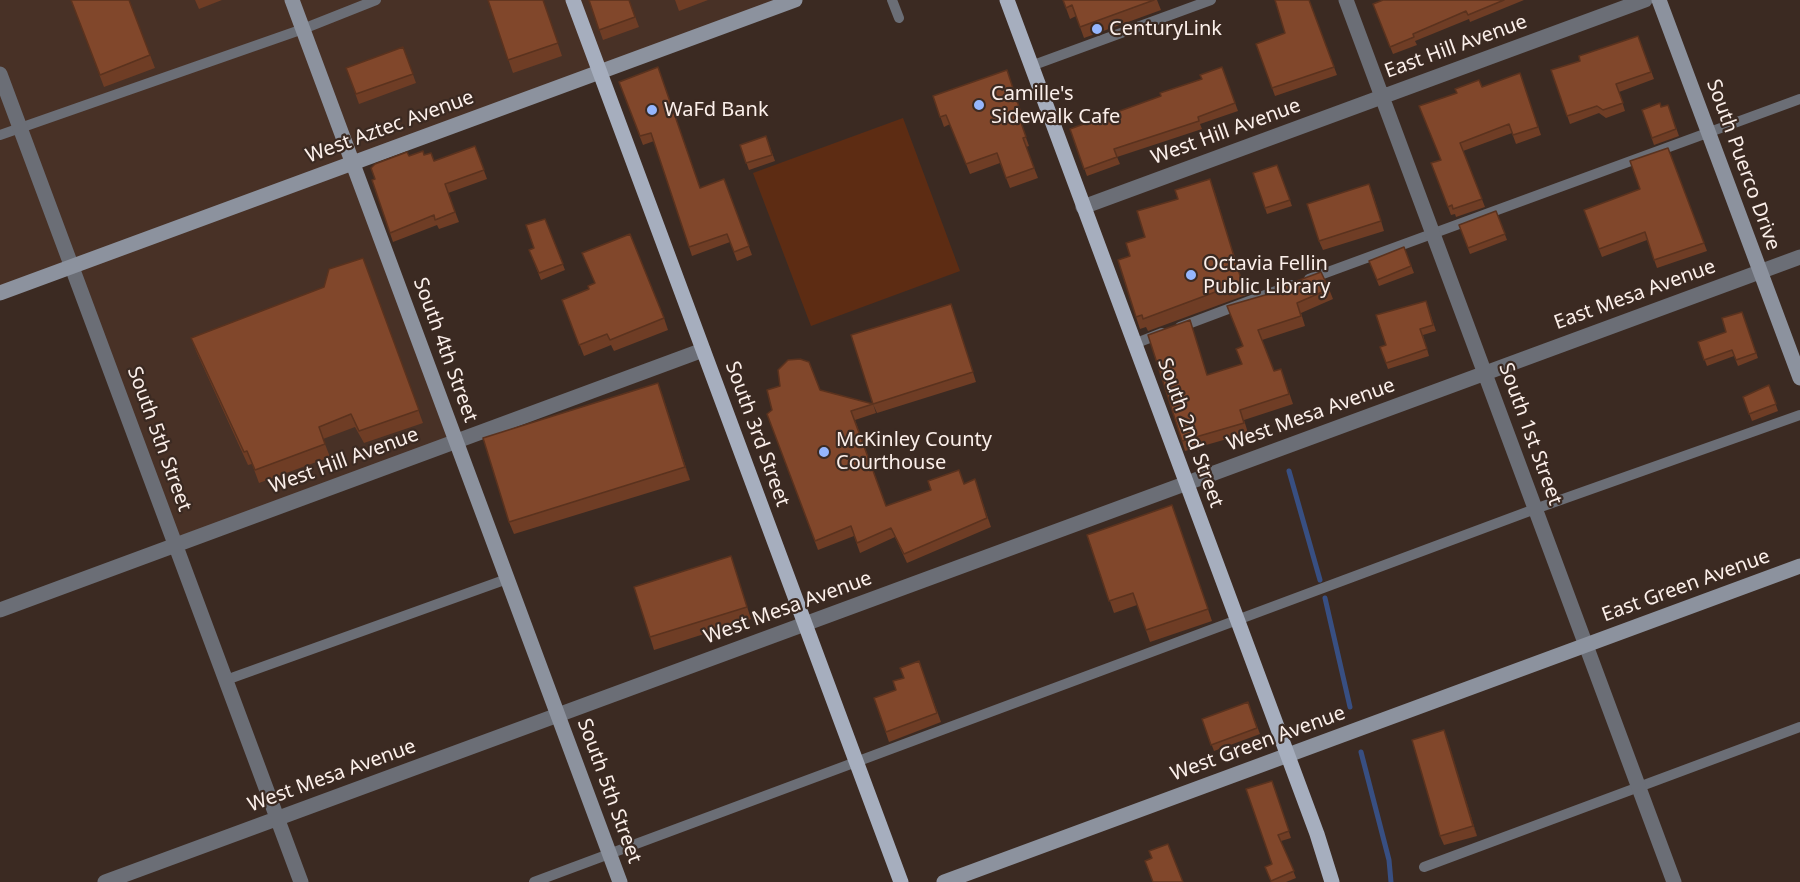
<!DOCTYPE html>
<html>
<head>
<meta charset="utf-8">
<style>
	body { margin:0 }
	canvas { display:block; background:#3b2a22 }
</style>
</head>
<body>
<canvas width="1800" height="882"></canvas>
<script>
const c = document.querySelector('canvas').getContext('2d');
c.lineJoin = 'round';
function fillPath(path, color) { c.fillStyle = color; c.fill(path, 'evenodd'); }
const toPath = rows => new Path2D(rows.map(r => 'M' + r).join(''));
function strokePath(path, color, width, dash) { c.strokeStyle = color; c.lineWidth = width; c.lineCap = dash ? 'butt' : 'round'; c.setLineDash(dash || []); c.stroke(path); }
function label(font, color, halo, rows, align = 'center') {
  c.font = font + ' "Noto Sans",sans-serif'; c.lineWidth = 4.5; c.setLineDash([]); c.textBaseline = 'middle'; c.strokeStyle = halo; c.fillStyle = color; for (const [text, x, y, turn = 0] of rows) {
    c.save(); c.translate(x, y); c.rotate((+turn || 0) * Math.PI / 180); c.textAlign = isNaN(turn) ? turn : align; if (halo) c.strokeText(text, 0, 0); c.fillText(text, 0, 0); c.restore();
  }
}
const built = toPath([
	[0,0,795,0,353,163,456,442,176,545,72,267,0,293]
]);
const green = toPath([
	[903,118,960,271,811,326,753,173]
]);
const stream = toPath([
	[1289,471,1320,580],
	[1325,598,1350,707],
	[1361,752,1389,860,1391,882]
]);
const lane = toPath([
	[892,0,899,18],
	[1031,66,1211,0],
	[0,135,303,29,376,0],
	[1309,279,1800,99],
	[1180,327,1292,285],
	[1134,344,1162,333],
	[226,680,507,579],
	[1424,867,1800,727],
	[534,882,1535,509,1800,415]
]);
const street = toPath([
	[1346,0,1674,882],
	[0,74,301,882],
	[1083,207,1645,0],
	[0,610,703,350],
	[105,882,1800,257]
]);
const secondary = toPath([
	[292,0,620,882],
	[1659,0,1800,378],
	[0,293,795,0],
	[944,882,1800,566]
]);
const primary = toPath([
	[573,0,901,882],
	[1007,0,1317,834,1332,882]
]);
const wall = toPath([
	[71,0,129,0,155,68,104,87],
	[195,0,222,0,199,9],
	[488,0,543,0,562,56,513,73],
	[589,0,629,0,639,27,603,40],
	[675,0,708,0,679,11],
	[1063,0,1157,0,1161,10,1084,38,1076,16,1070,19],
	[1309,0,1337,75,1275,96,1256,44,1285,33],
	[1383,0,1524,0,1470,22,1469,19,1415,41,1417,45,1393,54,1373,4],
	[1638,36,1654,79,1619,92,1625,111,1606,118,1599,113,1570,124,1551,70,1580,61],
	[403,47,416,83,359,104,346,68],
	[1222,67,1238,111,1200,124,1202,129,1117,157,1120,164,1087,176,1070,129,1161,96,1202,79],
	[1007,70,1023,120,1020,121,1029,146,1026,147,1038,178,1010,188,1000,163,970,174,950,124,944,127,933,96],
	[1520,73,1541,135,1516,144,1512,133,1463,151,1485,207,1456,217,1455,214,1451,215,1431,163,1440,160,1457,93,1482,87],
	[619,82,700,188,724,179,752,255,737,261,730,242,692,256,654,141,643,145],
	[1668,105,1679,136,1654,145,1642,110,1661,107],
	[766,136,775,161,749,170,740,145],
	[475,146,487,179,448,193,459,222,439,229,437,225,393,242,372,180,375,179,409,156,424,155,434,161],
	[1668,148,1707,251,1657,268,1647,240,1602,257,1584,210,1640,189],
	[1277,165,1292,206,1267,214,1253,173],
	[1210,179,1246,295,1148,331,1146,327,1140,329,1136,317,1130,256,1145,237,1178,199],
	[1373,194,1384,231,1323,250,1319,241],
	[1496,211,1507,240,1470,254,1459,225],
	[545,219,565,270,541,280,529,250,534,248],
	[1404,247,1414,273,1379,286,1369,261],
	[363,258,423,423,364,443,355,427,323,439,330,457,259,483,252,464,248,465,196,351,191,338,324,287],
	[1329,289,1333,299,1301,313,1305,326,1262,340,1274,371,1281,369,1293,404,1244,420,1248,433,1185,451,1182,441,1190,320,1207,375,1242,364,1242,346,1279,291],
	[562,300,664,318,668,330,614,351,611,345,584,356],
	[1426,301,1436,331,1423,335,1429,356,1388,369,1380,347,1386,345],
	[1742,312,1758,358,1738,366,1734,356,1707,366,1698,342,1726,332],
	[954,313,976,382,877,413,873,404],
	[658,383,690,480,514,534,509,522],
	[1769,385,1778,411,1752,421,1743,397],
	[873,404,876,413,855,420,886,506,964,484,978,489,991,527,907,563,895,537,860,553,854,536,818,550,767,414],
	[1172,505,1212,621,1150,642,1137,605,1114,613,1087,535],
	[735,569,751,619,654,650,650,637],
	[919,661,941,722,889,742,874,698,896,690,904,678],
	[1248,702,1260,734,1214,751,1202,719],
	[1444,730,1477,836,1444,845,1440,836],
	[1272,781,1291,838,1281,841,1296,878,1286,882,1271,882,1265,867,1272,864]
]);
const shadedWall = toPath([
	[1210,179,1215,192,1246,295,1242,282],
	[658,383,663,396,690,480,685,467],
	[1444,730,1448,740,1477,836,1473,826]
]);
const building = toPath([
	[71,0,129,0,150,55,100,75,71,0],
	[488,0,543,0,558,43,508,60,488,0],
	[589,0,629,0,635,17,599,30,589,0],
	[1063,0,1154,0,1080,27,1072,5,1066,8,1063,0],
	[1275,0,1309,0,1334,67,1272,88,1256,44,1285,33,1275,0],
	[1383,0,1504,0,1468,15,1466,11,1413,34,1414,37,1390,47,1373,4,1383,0],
	[1638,36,1651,72,1616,84,1623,103,1603,110,1597,106,1567,116,1551,70,1580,61,1579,56,1638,36],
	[403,47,413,74,356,94,346,68,403,47],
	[658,67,700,188,724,179,749,246,734,252,727,234,689,247,651,133,640,136,619,82,658,67],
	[1222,67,1235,103,1198,117,1199,121,1114,149,1117,157,1084,169,1070,129,1161,96,1160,93,1202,79,1200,75,1222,67],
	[1007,70,1020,110,1017,111,1026,137,1023,138,1034,168,1006,178,997,153,966,164,946,115,940,117,933,96,1007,70],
	[1520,73,1538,127,1513,135,1509,124,1460,143,1482,199,1453,209,1452,205,1448,207,1431,163,1441,160,1419,106,1457,93,1455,89,1479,80,1482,87,1520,73],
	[1660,103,1661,107,1668,105,1676,129,1652,138,1642,110,1660,103],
	[766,136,772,155,746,163,740,145,766,136],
	[475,146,484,170,445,184,455,212,435,220,434,215,390,233,372,180,375,179,371,168,375,164,407,152,409,156,423,151,424,155,431,153,434,161,475,146],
	[1668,148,1704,243,1654,260,1645,232,1599,249,1584,210,1640,189,1630,161,1668,148],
	[1277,165,1290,200,1265,208,1253,173,1277,165],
	[1210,179,1242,282,1143,319,1142,315,1136,317,1118,260,1130,256,1126,243,1145,237,1137,211,1178,199,1175,190,1210,179],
	[1369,184,1381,221,1319,241,1307,204,1369,184],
	[1496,211,1505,234,1468,248,1459,225,1496,211],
	[545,219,563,264,539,273,529,250,534,248,526,225,545,219],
	[630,234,664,318,610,340,607,334,579,345,562,300,589,289,588,286,595,283,582,253,630,234],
	[1404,247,1411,266,1377,280,1369,261,1404,247],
	[363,258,419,410,359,431,351,414,319,427,325,444,255,470,247,451,244,452,191,338,324,287,329,269,363,258],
	[1321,272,1329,289,1297,303,1301,316,1258,330,1274,371,1281,369,1289,394,1240,410,1244,423,1182,441,1148,335,1190,320,1207,375,1242,364,1236,349,1243,346,1227,306,1279,291,1278,288,1321,272],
	[1426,301,1433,325,1420,329,1427,349,1386,363,1380,347,1386,345,1376,315,1426,301],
	[951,304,973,372,873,404,851,335,951,304],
	[1742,312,1756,353,1736,360,1732,350,1704,360,1698,342,1726,332,1722,318,1742,312],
	[800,359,809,362,820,390,873,404,851,411,886,506,931,490,928,481,959,470,964,484,975,479,987,518,904,554,891,528,857,543,851,526,815,541,767,414,772,410,767,390,780,386,778,370,788,360,800,359],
	[658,383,685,467,509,522,483,438,658,383],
	[1769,385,1776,404,1749,414,1743,397,1769,385],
	[1172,505,1208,609,1146,630,1133,593,1109,601,1087,535,1172,505],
	[731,556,747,607,650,637,634,587,731,556],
	[919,661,937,713,886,732,874,698,896,690,893,681,904,678,900,668,919,661],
	[1248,702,1257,728,1211,745,1202,719,1248,702],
	[1444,730,1473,826,1440,836,1412,740,1444,730],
	[1272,781,1289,831,1278,835,1294,871,1271,881,1265,867,1272,864,1246,789,1272,781],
	[1168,844,1183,882,1153,882,1145,861,1152,858,1149,851,1168,844]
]);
const markers = [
	[1097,29,6,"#95b6fd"],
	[979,105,6,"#95b6fd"],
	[652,110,6,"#95b6fd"],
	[1191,275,6,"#95b6fd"],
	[824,452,6,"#95b6fd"]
];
const poiNames = [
	["CenturyLink",1109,29],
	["Camille's",991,94],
	["Sidewalk Cafe",991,117],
	["WaFd Bank",664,110],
	["Octavia Fellin",1203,264],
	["Public Library",1203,287],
	["McKinley County",836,440],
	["Courthouse",836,463]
];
const streetNames = [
	["East Hill Avenue",1456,47,-20],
	["West Aztec Avenue",390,127,-20],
	["West Hill Avenue",1226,132,-20],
	["South Puerco Drive",1743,165,70],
	["East Mesa Avenue",1635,295,-20],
	["South 4th Street",445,350,70],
	["West Mesa Avenue",1311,415,-20],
	["South 2nd Street",1190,433,70],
	["South 3rd Street",757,434,70],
	["South 1st Street",1530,434,70],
	["South 5th Street",159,439,70],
	["West Hill Avenue",344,461,-20],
	["East Green Avenue",1686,586,-20],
	["West Mesa Avenue",788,608,-20],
	["West Green Avenue",1258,744,-20],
	["West Mesa Avenue",332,776,-20],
	["South 5th Street",609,791,70]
];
fillPath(built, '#483126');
fillPath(green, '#5d2c13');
strokePath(stream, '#384f82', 5);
strokePath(lane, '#6b6e76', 10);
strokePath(street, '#6b6e76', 15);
strokePath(secondary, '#8c929e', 15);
strokePath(primary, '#a6aebe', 15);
fillPath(wall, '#6f3d25');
fillPath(shadedWall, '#5a321e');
fillPath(building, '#81472b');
strokePath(building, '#5a321e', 1.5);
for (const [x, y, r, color] of markers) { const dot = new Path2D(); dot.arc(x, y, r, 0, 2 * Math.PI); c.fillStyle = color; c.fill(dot); strokePath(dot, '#3b2a22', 2); }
label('20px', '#fbefea', '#3b2a22', poiNames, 'left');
label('20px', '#fbefea', '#3b2a22', streetNames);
</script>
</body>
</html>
